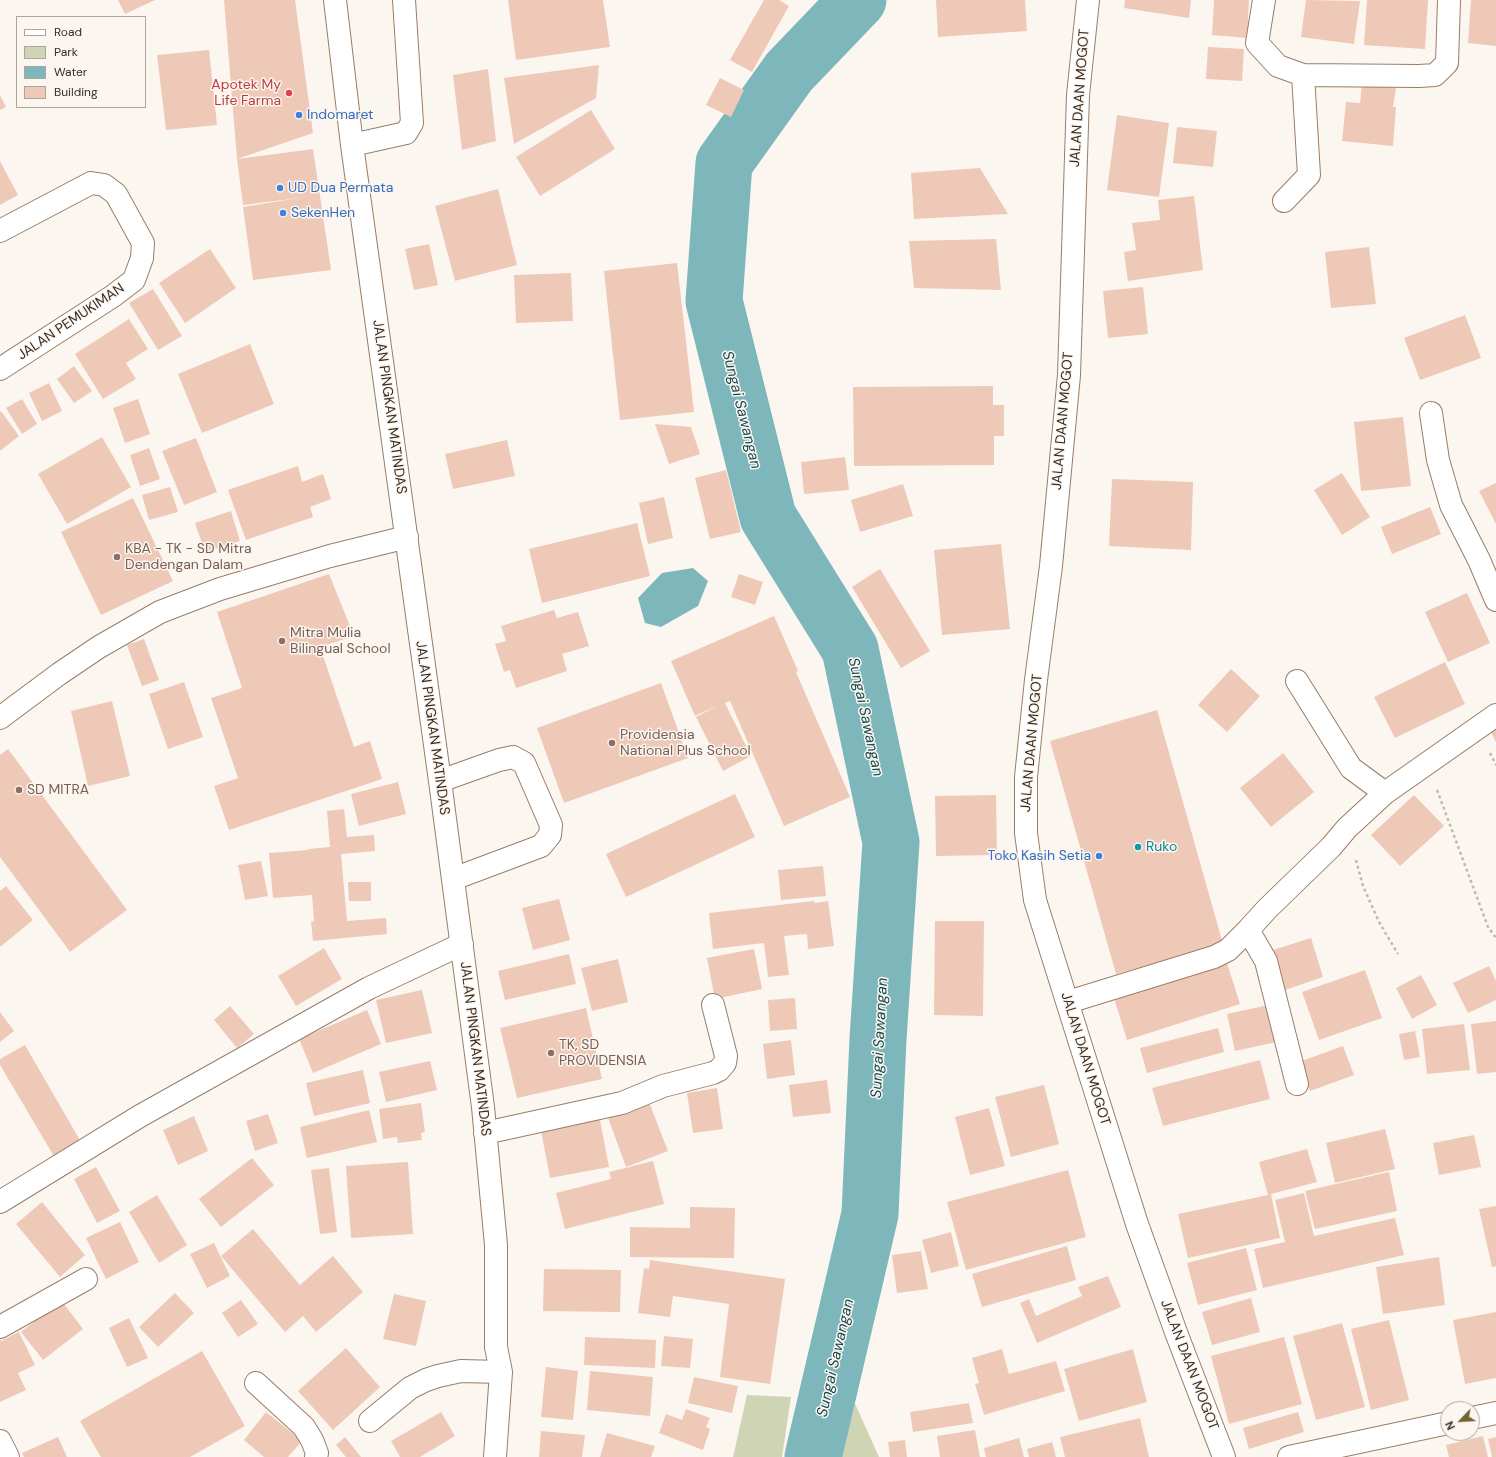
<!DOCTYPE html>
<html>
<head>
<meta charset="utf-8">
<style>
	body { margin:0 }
	#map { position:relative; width:1496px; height:1457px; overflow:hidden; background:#fcf6f1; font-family:"DM Sans",sans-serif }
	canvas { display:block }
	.legend { position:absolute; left:16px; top:16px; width:130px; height:92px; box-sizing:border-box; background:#fcf6f1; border:1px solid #ada59e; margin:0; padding:5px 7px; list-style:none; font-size:12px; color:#372b21 }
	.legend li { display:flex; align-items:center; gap:8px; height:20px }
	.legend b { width:20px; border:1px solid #ada59e }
	.north { position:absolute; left:1440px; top:1401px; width:40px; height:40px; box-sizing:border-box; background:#fcf6f1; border:1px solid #ada59e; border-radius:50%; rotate:245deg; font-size:11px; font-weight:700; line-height:16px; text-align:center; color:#372b21 }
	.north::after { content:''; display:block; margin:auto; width:14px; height:18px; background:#6f6330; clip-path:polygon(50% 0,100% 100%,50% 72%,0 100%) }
</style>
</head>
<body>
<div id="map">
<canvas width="1496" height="1457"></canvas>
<ul class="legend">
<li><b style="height:5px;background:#fff"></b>Road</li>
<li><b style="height:11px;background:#cfd4b5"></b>Park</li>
<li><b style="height:11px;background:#7db7bc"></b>Water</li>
<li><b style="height:11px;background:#eec9b7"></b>Building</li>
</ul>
<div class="north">N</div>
</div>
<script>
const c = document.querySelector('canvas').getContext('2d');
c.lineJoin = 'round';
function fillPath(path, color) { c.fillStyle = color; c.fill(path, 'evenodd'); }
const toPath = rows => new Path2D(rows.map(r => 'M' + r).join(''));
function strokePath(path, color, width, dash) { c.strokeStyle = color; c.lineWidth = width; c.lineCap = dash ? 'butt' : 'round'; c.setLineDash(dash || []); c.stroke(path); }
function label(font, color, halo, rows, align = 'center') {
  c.font = font + ' "DM Sans",sans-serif'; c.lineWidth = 3; c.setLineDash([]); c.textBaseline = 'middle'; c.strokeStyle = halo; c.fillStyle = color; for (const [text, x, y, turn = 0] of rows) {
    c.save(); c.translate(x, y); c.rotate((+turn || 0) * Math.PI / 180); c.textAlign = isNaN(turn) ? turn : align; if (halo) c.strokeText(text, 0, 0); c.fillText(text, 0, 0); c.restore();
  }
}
const green = toPath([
	[848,1388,879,1457,832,1457],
	[747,1395,791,1397,782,1457,733,1457]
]);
const water = toPath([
	[693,568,708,581,698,606,661,627,645,623,638,598,662,573]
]);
const river = toPath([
	[813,1457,870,1214,878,1039,891,842,850,649,768,517,714,301,724,163,789,72,858,0]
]);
const building = toPath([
	[118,0,155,0,125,14],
	[224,0,295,0,313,133,237,159],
	[508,0,603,0,610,47,516,60],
	[764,0,779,0,789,6,752,72,730,60],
	[936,0,1025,0,1027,31,938,37],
	[1125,0,1191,0,1189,18,1124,8],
	[1214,0,1249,0,1247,38,1212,35],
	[1306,0,1360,1,1354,44,1301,37],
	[1367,0,1428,0,1425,49,1364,45],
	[1471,0,1496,0,1496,46,1468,43],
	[1208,47,1244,49,1242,81,1206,79],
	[209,50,217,125,166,130,157,55],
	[599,65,596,98,514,144,504,78],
	[488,69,496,141,462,150,453,75],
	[720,78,744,90,731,117,706,105],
	[1362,83,1396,88,1393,107,1396,107,1393,146,1342,141,1346,102,1360,103],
	[0,95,6,107,0,110],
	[591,110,615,149,540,196,516,157],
	[1117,115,1169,123,1159,197,1107,190],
	[1177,127,1217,131,1213,167,1173,163],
	[313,149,331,270,253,280,243,207,299,198,243,205,237,159],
	[0,161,18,195,0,205],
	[980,168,1008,214,914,219,911,173],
	[498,189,517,265,455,281,435,206],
	[1194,196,1203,270,1128,281,1124,252,1136,250,1132,223,1160,220,1158,200],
	[996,239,1001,290,914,288,909,241],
	[429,244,438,285,414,290,405,249],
	[1369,247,1376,304,1331,308,1325,252],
	[210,249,236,288,185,323,159,283],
	[677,263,694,412,620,420,604,271],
	[571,273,573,321,516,323,514,275],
	[1143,287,1148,334,1108,338,1103,291],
	[153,289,182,336,158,350,129,303],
	[1465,315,1481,358,1420,380,1404,338],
	[129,319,148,349,126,363,136,379,103,399,75,354],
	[250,344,274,404,202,433,178,374],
	[74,366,92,391,74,403,57,379],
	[49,383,62,411,42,421,29,393],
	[993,386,993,405,1004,405,1004,436,994,436,994,465,854,466,853,387],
	[22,399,37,424,22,434,6,408],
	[138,399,150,434,125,443,113,408],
	[1,411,19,436,0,451,0,412],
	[1403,417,1411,486,1361,491,1354,422],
	[655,424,691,427,700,454,669,464],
	[102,437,131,487,67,524,38,474],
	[196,438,217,492,184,505,162,451],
	[507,440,515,476,453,489,445,454],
	[149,448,160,479,140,486,130,455],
	[845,457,849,490,804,494,801,462],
	[298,466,302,482,323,474,331,499,310,507,313,517,246,540,228,490],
	[726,470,741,532,710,539,695,478],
	[1342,473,1370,517,1342,535,1314,490],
	[1112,479,1193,482,1191,550,1109,546],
	[1496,483,1496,524,1479,491],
	[903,484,913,516,860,532,851,500],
	[170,487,178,512,149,520,142,495],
	[664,497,673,538,648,544,639,503],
	[133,498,173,581,101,615,61,532],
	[1430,507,1441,534,1392,554,1381,527],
	[231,511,240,541,205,552,195,523],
	[637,523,650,576,542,603,529,549],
	[1001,544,1010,629,942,635,934,550],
	[880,569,930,651,901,668,852,587],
	[329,574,354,636,320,647,354,747,370,741,382,779,229,830,214,786,238,778,211,698,242,688,217,612],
	[739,574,763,582,755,605,731,597],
	[1467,593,1490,643,1448,662,1425,612],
	[554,610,557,618,578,612,589,646,562,654,567,671,516,688,510,670,504,672,495,644,506,641,501,626],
	[774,616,798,671,796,672,850,797,784,826,730,701,725,703,751,756,723,771,696,717,719,705,695,716,671,661],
	[144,639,159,680,142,686,127,645],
	[1445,662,1465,704,1395,738,1374,697],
	[1231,669,1260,696,1227,732,1198,705],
	[184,682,203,737,168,749,149,694],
	[661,683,688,758,564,803,537,728],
	[112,701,130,776,88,786,71,711],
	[1157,710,1223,944,1116,974,1050,741],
	[1496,725,1496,742,1489,728],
	[8,749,127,910,70,952,0,857,0,755],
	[1283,753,1314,792,1271,827,1240,788],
	[398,782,406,814,359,826,351,794],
	[735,794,755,837,626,897,606,854],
	[996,795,997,855,936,856,935,796],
	[1414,795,1444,826,1400,866,1371,835],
	[344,809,347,837,374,835,375,851,341,854,347,921,386,918,387,934,313,941,311,922,314,921,312,895,273,898,269,853,309,850,308,849,330,847,327,811],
	[261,861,268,896,245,900,238,865],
	[823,866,826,896,781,900,778,870],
	[348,882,371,882,371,901,349,901],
	[6,886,33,920,0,947,0,891],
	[559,899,570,940,533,950,522,908],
	[814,901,815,903,828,901,834,946,808,949,807,934,784,936,789,975,768,977,764,943,713,949,709,913],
	[935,921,984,921,983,1016,934,1015],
	[1311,938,1323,977,1285,990,1273,950],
	[324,948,342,979,296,1006,278,976],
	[754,949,762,989,715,999,707,958],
	[569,954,576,984,505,1000,498,971],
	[618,959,628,1002,592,1011,581,968],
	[1226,960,1240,1004,1127,1040,1113,995],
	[1489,966,1496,981,1496,1000,1468,1013,1453,983],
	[1365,970,1382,1018,1319,1040,1302,992],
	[1421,975,1437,1005,1412,1019,1396,988],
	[422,990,432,1033,386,1043,376,1000],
	[795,998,797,1029,770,1031,768,1000],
	[1273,1004,1281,1041,1235,1051,1227,1014],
	[230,1006,254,1034,237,1048,214,1020],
	[586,1008,602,1079,517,1098,500,1028],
	[367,1010,381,1044,313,1073,299,1039],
	[0,1012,14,1031,0,1042],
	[1496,1021,1496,1072,1477,1074,1471,1024],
	[1464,1024,1470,1070,1427,1074,1422,1029],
	[1218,1028,1224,1052,1147,1073,1140,1048],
	[1415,1031,1420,1057,1404,1060,1399,1034],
	[791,1040,795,1075,767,1079,763,1044],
	[25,1045,81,1142,55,1158,0,1065,0,1059],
	[1343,1046,1354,1075,1310,1091,1299,1062],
	[1260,1060,1270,1099,1163,1126,1152,1088],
	[430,1061,437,1090,386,1102,379,1072],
	[363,1070,370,1103,314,1116,306,1083],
	[827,1080,831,1113,793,1117,789,1085],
	[1044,1085,1059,1144,1011,1157,995,1097],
	[717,1088,723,1129,693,1133,687,1093],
	[647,1097,668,1151,626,1167,606,1112],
	[421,1103,425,1132,421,1133,422,1140,398,1143,397,1137,383,1139,379,1109],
	[989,1108,1005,1166,970,1175,955,1117],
	[369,1110,377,1142,307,1158,300,1127],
	[268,1114,278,1143,255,1151,246,1121],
	[599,1115,609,1167,550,1178,540,1126],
	[194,1116,208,1151,178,1165,163,1130],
	[1385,1129,1395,1169,1335,1183,1326,1143],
	[1474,1135,1481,1167,1439,1175,1433,1143],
	[1307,1149,1317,1182,1271,1194,1280,1238,1188,1258,1178,1214,1268,1195,1259,1162],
	[252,1158,274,1185,221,1227,199,1199],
	[653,1161,664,1204,565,1229,556,1193,611,1179,609,1172],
	[408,1162,413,1234,351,1238,346,1166],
	[96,1167,120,1211,97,1223,74,1179],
	[329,1168,337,1232,320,1234,311,1170],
	[1068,1170,1086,1237,966,1270,947,1202],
	[1389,1172,1397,1211,1315,1229,1305,1191],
	[1304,1193,1314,1236,1395,1218,1404,1255,1263,1288,1254,1249,1285,1242,1275,1200],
	[157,1195,187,1245,159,1263,129,1212],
	[42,1202,85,1255,60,1277,16,1224],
	[1496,1206,1496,1266,1492,1267,1479,1209],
	[690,1207,735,1208,734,1258,630,1257,630,1227,690,1228],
	[120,1222,139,1262,106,1279,86,1238],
	[253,1229,300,1285,333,1256,363,1292,316,1332,303,1316,285,1332,221,1256],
	[951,1232,959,1266,931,1273,922,1240],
	[214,1243,230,1276,207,1288,190,1254],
	[1067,1246,1076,1280,982,1307,972,1274],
	[1246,1248,1257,1290,1198,1305,1187,1263],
	[921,1251,928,1289,897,1293,892,1255],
	[1439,1257,1445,1305,1383,1314,1376,1267],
	[650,1260,785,1279,770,1384,720,1377,729,1304,673,1296,670,1317,638,1313,644,1268,649,1269],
	[544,1269,621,1270,620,1312,543,1311],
	[1108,1276,1121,1307,1037,1343,1020,1303,1029,1299,1036,1316,1082,1296,1078,1287],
	[175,1293,194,1313,158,1347,139,1327],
	[394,1294,426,1301,416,1346,383,1339],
	[1251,1298,1260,1332,1212,1345,1202,1312],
	[61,1300,83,1329,43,1360,21,1332],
	[241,1300,258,1324,238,1337,222,1313],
	[1496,1312,1496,1378,1465,1384,1453,1320],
	[129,1318,148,1358,127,1367,109,1328],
	[1389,1320,1409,1400,1371,1410,1351,1329],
	[1342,1323,1365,1407,1316,1420,1293,1336],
	[19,1332,35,1365,18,1373,26,1390,0,1402,0,1338,1,1341],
	[664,1336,693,1339,690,1368,661,1366],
	[585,1337,656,1340,655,1368,584,1365],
	[1284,1337,1302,1404,1229,1424,1211,1356],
	[346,1348,380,1387,333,1430,298,1391],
	[1002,1349,1009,1374,1056,1361,1065,1391,984,1415,975,1384,979,1383,972,1358],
	[1133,1349,1147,1402,1079,1421,1064,1369],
	[202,1351,245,1426,190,1457,101,1457,80,1421],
	[546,1367,578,1371,573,1420,541,1417],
	[590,1371,653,1377,650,1416,587,1410],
	[694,1377,738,1386,732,1413,688,1403],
	[969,1403,973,1423,913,1432,910,1412],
	[686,1409,710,1418,706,1427,710,1429,703,1450,659,1433,666,1414,682,1420],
	[266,1412,302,1441,288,1457,264,1457,244,1440],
	[441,1412,455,1436,420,1457,400,1457,391,1441],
	[1298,1412,1304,1432,1249,1449,1243,1428],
	[1140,1418,1149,1457,1065,1457,1060,1437],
	[975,1430,980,1457,940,1457,937,1436],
	[541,1431,585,1435,582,1457,539,1457],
	[607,1433,655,1446,651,1457,600,1457],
	[1483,1436,1488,1457,1449,1457,1446,1445],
	[58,1437,67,1457,24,1457,22,1453],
	[345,1437,361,1457,346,1457,336,1445],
	[1496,1437,1496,1457,1492,1457,1488,1439],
	[1019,1438,1024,1457,986,1457,984,1448],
	[905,1440,907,1457,890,1457,888,1442],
	[1052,1442,1056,1457,1029,1457,1027,1449]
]);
const path = toPath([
	[1490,753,1496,765],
	[1437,790,1488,927,1496,938],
	[1356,860,1363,886,1379,922,1398,954]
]);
const minor = toPath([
	[335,0,352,145,440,781,483,1107,496,1245,496,1347,501,1372,495,1457],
	[1264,0,1257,43,1278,66,1303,75,1419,76,1435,75,1447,63,1449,0],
	[352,145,406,133,412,123,404,0],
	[1284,201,1309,175,1303,75],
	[0,231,91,183,104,185,116,194,143,243,142,258,134,280,113,296,0,369],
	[1431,413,1438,460,1451,505,1479,560,1496,600],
	[1297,681,1351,768,1385,793],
	[0,718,59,674,99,647,160,612,220,589,330,556,407,537],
	[440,781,499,760,513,757,524,763,551,825,550,835,541,846,453,879],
	[1248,930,1266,961,1297,1084],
	[1068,1002,1214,957,1228,950,1248,930,1267,909,1331,847,1347,828,1385,793,1496,715],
	[485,1133,622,1103,663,1086,713,1073,719,1070,725,1063,726,1056,713,1005],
	[0,1202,140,1116,369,988,462,944],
	[0,1327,86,1279],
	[256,1383,304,1427,312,1440,317,1453,316,1457],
	[1472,1418,1496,1413],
	[370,1421,410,1388,426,1380,438,1376,461,1371,501,1372],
	[0,1441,8,1457],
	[1289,1457,1448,1423]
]);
const major = toPath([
	[1088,0,1078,95,1069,375,1051,566,1036,680,1026,777,1026,833,1035,900,1137,1224,1177,1335,1224,1457]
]);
const markers = [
	[289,93,4,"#e0444e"],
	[299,115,4,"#3f7fe0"],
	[280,188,4,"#3f7fe0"],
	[283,213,4,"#3f7fe0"],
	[117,557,4,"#8d6e63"],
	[282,641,4,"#8d6e63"],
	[612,743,4,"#8d6e63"],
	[19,790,4,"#8d6e63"],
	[1138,847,4,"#0f9aa8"],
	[1099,856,4,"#3f7fe0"],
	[551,1053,4,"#8d6e63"]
];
const healthNames = [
	["Apotek My",281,85],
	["Life Farma",281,101]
];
const streetNames = [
	["JALAN DAAN MOGOT",1080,98,-86],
	["JALAN PEMUKIMAN",71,322,-34],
	["JALAN PINGKAN MATINDAS",389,407,82],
	["JALAN DAAN MOGOT",1063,421,-85],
	["JALAN PINGKAN MATINDAS",432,728,82],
	["JALAN DAAN MOGOT",1032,743,-85],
	["JALAN PINGKAN MATINDAS",475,1049,83],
	["JALAN DAAN MOGOT",1085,1059,73],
	["JALAN DAAN MOGOT",1189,1365,69]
];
const shopNames = [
	["Indomaret",307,115],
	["UD Dua Permata",288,188],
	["SekenHen",291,213],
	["Toko Kasih Setia",1091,856,"right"]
];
const educationNames = [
	["KBA - TK - SD Mitra",125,549],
	["Dendengan Dalam",125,565],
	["Mitra Mulia",290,633],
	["Bilingual School",290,649],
	["Providensia",620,735],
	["National Plus School",620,751],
	["SD MITRA",27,790],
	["TK, SD",559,1045],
	["PROVIDENSIA",559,1061]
];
const cultureNames = [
	["Ruko",1146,847]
];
const waterNames = [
	["Sungai Sawangan",741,410,76],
	["Sungai Sawangan",865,717,78],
	["Sungai Sawangan",880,1038,-87],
	["Sungai Sawangan",836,1358,-77]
];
fillPath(green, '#cfd4b5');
fillPath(water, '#7db7bc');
strokePath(river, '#7db7bc', 57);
fillPath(building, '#eec9b7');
strokePath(minor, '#9a7d66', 24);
strokePath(major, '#9a7d66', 24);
strokePath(path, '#c0b8b1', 2.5, [3, 3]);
strokePath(minor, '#fff', 22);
strokePath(major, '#fff', 22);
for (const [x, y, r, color] of markers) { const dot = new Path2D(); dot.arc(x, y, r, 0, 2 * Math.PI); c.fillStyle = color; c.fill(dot); strokePath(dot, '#fcf6f1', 1.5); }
label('14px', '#be3a42', '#fcf6f1', healthNames, 'right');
label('14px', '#372b21', '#fcf6f1', streetNames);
label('14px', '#366cbe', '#fcf6f1', shopNames, 'left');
label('14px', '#785e54', '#fcf6f1', educationNames, 'left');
label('14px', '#0d838f', '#fcf6f1', cultureNames, 'left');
label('italic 15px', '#15494e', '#fcf6f1', waterNames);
</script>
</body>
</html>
